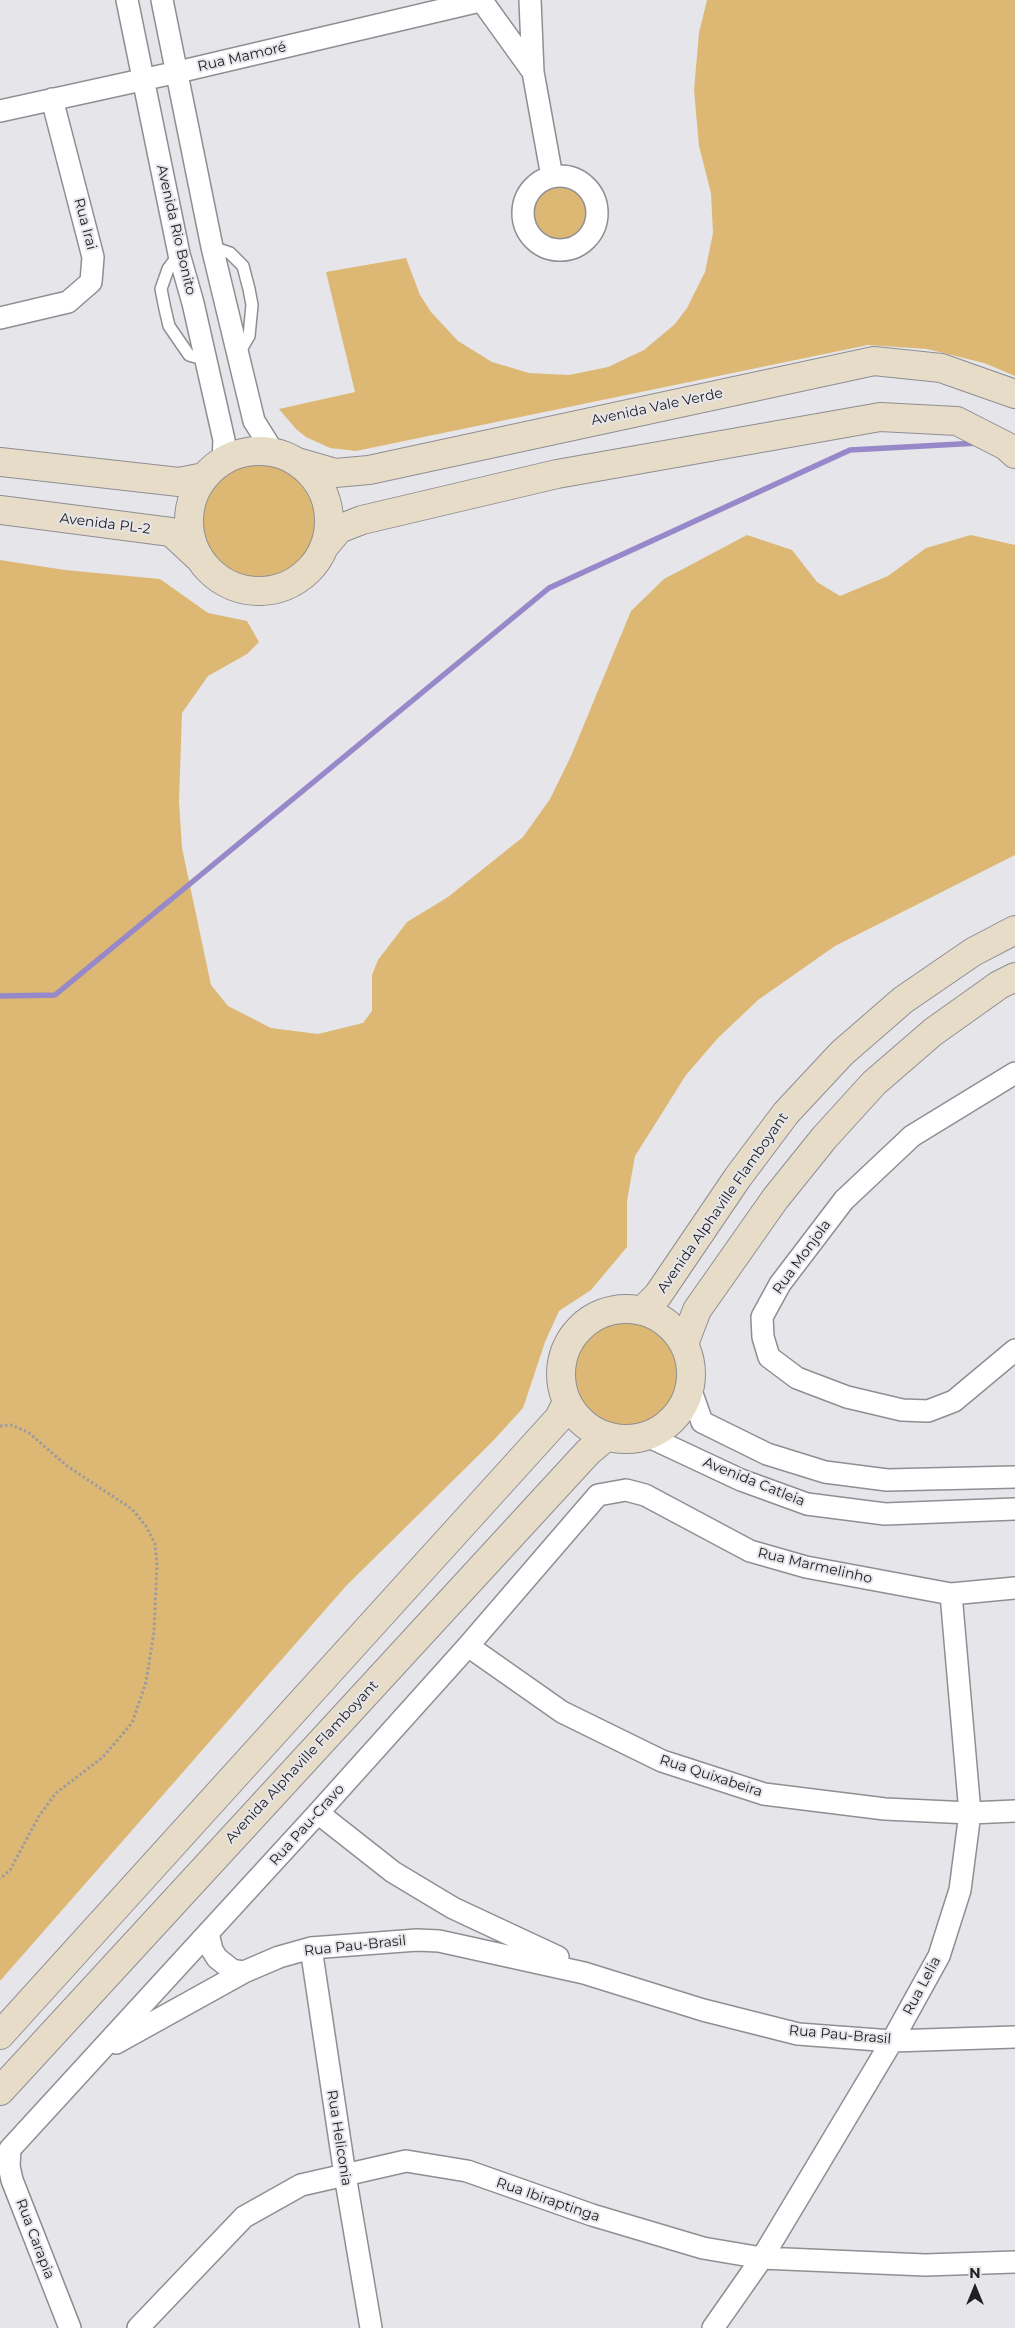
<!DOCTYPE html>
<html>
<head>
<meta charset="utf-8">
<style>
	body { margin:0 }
	#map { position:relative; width:1015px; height:2328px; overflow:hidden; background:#e6e5ea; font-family:Montserrat,sans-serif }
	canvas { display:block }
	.north { position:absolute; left:950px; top:2263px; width:50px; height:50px; -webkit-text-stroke:4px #e6e5ea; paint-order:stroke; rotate:0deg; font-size:14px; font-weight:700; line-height:20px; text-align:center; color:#202022 }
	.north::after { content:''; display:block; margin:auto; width:18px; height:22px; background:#202022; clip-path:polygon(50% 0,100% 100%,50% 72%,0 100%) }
</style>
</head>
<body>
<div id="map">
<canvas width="1015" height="2328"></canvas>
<div class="north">N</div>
</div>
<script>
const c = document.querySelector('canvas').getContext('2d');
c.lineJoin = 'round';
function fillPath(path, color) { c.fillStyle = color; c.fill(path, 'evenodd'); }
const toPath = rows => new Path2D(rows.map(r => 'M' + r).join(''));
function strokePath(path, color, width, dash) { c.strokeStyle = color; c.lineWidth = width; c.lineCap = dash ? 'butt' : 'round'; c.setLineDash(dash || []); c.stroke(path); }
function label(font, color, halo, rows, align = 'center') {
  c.font = font + ' Montserrat,sans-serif'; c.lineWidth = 4; c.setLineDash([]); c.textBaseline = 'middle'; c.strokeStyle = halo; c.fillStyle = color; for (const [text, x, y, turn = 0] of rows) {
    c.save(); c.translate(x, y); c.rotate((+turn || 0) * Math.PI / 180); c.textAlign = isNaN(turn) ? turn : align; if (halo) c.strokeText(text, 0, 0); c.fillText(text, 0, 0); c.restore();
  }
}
const green = toPath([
	[707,0,1015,0,1015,376,984,363,927,349,868,345,356,451,330,448,306,437,296,429,279,409,355,392,326,272,406,258,420,295,431,312,458,341,492,362,529,373,569,375,608,367,644,350,675,324,687,308,705,272,713,233,711,193,699,146,694,90,699,33],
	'533 213a27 27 0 1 1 54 0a27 27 0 1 1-54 0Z',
	'202 521a57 57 0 1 1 114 0a57 57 0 1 1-114 0Z',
	[747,535,792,550,817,582,840,596,888,576,926,548,971,535,1015,545,1015,855,835,946,758,1000,718,1038,686,1075,635,1156,627,1201,627,1247,591,1290,559,1311,545,1342,523,1408,492,1442,346,1586,0,1981,0,560,65,570,160,579,208,613,247,621,259,642,247,654,208,676,182,713,179,802,182,848,211,985,228,1006,271,1028,318,1034,363,1023,372,1011,372,975,378,960,407,922,448,897,523,837,550,799,571,756,631,611,664,579],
	'570 1374a56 56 0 1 1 112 0a56 56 0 1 1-112 0Z'
]);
const stream = toPath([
	[0,996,55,995,549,588,850,450,979,443]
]);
const path = toPath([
	[0,1426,11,1425,28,1432,67,1466,132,1509,146,1526,155,1544,157,1565,154,1632,146,1682,132,1723,103,1757,56,1793,39,1816,10,1870,0,1879]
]);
const lane = toPath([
	[212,247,230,253,243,266,249,289,252,305,249,336,239,353],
	[179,254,168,269,161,289,165,309,169,326,189,355,206,360]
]);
const street = toPath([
	[127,0,179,254,193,303,224,440,223,461],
	[162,0,212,247,254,421,274,453],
	[530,0,533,72,552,177],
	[482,1,533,72],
	[0,111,178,72,484,0],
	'523 213a37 37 0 1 1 74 0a37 37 0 1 1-74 0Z',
	[0,318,68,302,91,282,93,257,52,99],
	[1015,1073,912,1136,844,1200,780,1284,762,1317,763,1337,769,1357,797,1378,847,1397,902,1410,928,1411,954,1401,1015,1350],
	[690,1388,702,1422,767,1454,825,1472,887,1480,1015,1477],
	[647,1436,741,1480,807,1504,885,1514,1015,1509],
	[468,1646,562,1712,662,1761,764,1794,885,1809,970,1813,1015,1811],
	[318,1813,393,1872,453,1908,558,1957],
	[208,1933,212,1950,217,1958,232,1970,244,1972],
	[311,1948,345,2175,371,2328],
	[116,2043,244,1972,279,1957,311,1948,417,1940,439,1941,584,1973,703,2010,798,2034,892,2041,1015,2037],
	[70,2328,12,2180,9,2166,10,2149,318,1813,468,1646,598,1495,626,1490,645,1495,750,1551,806,1567,951,1594,1015,1588],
	[138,2328,244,2217,301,2185,406,2161,467,2171,592,2215,703,2248,762,2258,925,2265,1015,2262],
	[713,2328,762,2258,892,2041,939,1956,960,1890,970,1813,951,1594]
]);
const secondary = toPath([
	'189 521a70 70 0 1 1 140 0a70 70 0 1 1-140 0Z',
	[0,462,179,482,204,477],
	[297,462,335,473,369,470,874,361,941,368,1015,394],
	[0,510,171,532,198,557],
	[324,547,339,529,362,520,557,474,880,417,957,421,1006,446,1015,454],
	'561 1374a65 65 0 1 1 130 0a65 65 0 1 1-130 0Z',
	[642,1311,658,1295,738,1177,786,1113,842,1053,903,1000,973,952,1015,930],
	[684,1344,697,1310,775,1199,824,1138,874,1083,933,1032,999,985,1015,977],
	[0,2035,559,1418,567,1402],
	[0,2091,588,1452,607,1436]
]);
const streetNames = [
	["Rua Mamoré",242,57,-13],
	["Rua Irai",85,224,75],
	["Avenida Rio Bonito",176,230,77],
	["Avenida Vale Verde",657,407,-12],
	["Avenida PL-2",105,524,7],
	["Avenida Alphaville Flamboyant",723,1203,-55],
	["Rua Monjola",802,1257,-54],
	["Avenida Catleia",754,1482,22],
	["Rua Marmelinho",815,1566,13],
	["Avenida Alphaville Flamboyant",302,1762,-47],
	["Rua Quixabeira",711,1776,18],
	["Rua Pau-Cravo",307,1825,-48],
	["Rua Pau-Brasil",355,1946,-6],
	["Rua Lelia",922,1986,-62],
	["Rua Pau-Brasil",840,2035,5],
	["Rua Heliconia",339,2138,81],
	["Rua Ibiraptinga",548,2200,19],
	["Rua Carapia",35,2239,69]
];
fillPath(green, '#ddb874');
strokePath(stream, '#9788ca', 5.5);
strokePath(lane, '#8f8e93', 14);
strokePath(street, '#8f8e93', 24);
strokePath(secondary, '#8f8e93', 30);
strokePath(path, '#9c9b9f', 3, [2.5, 2.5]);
strokePath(lane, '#fff', 11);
strokePath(street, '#fff', 21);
strokePath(secondary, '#e6dcc8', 28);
label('14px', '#202022', '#e6e5ea', streetNames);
</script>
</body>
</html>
